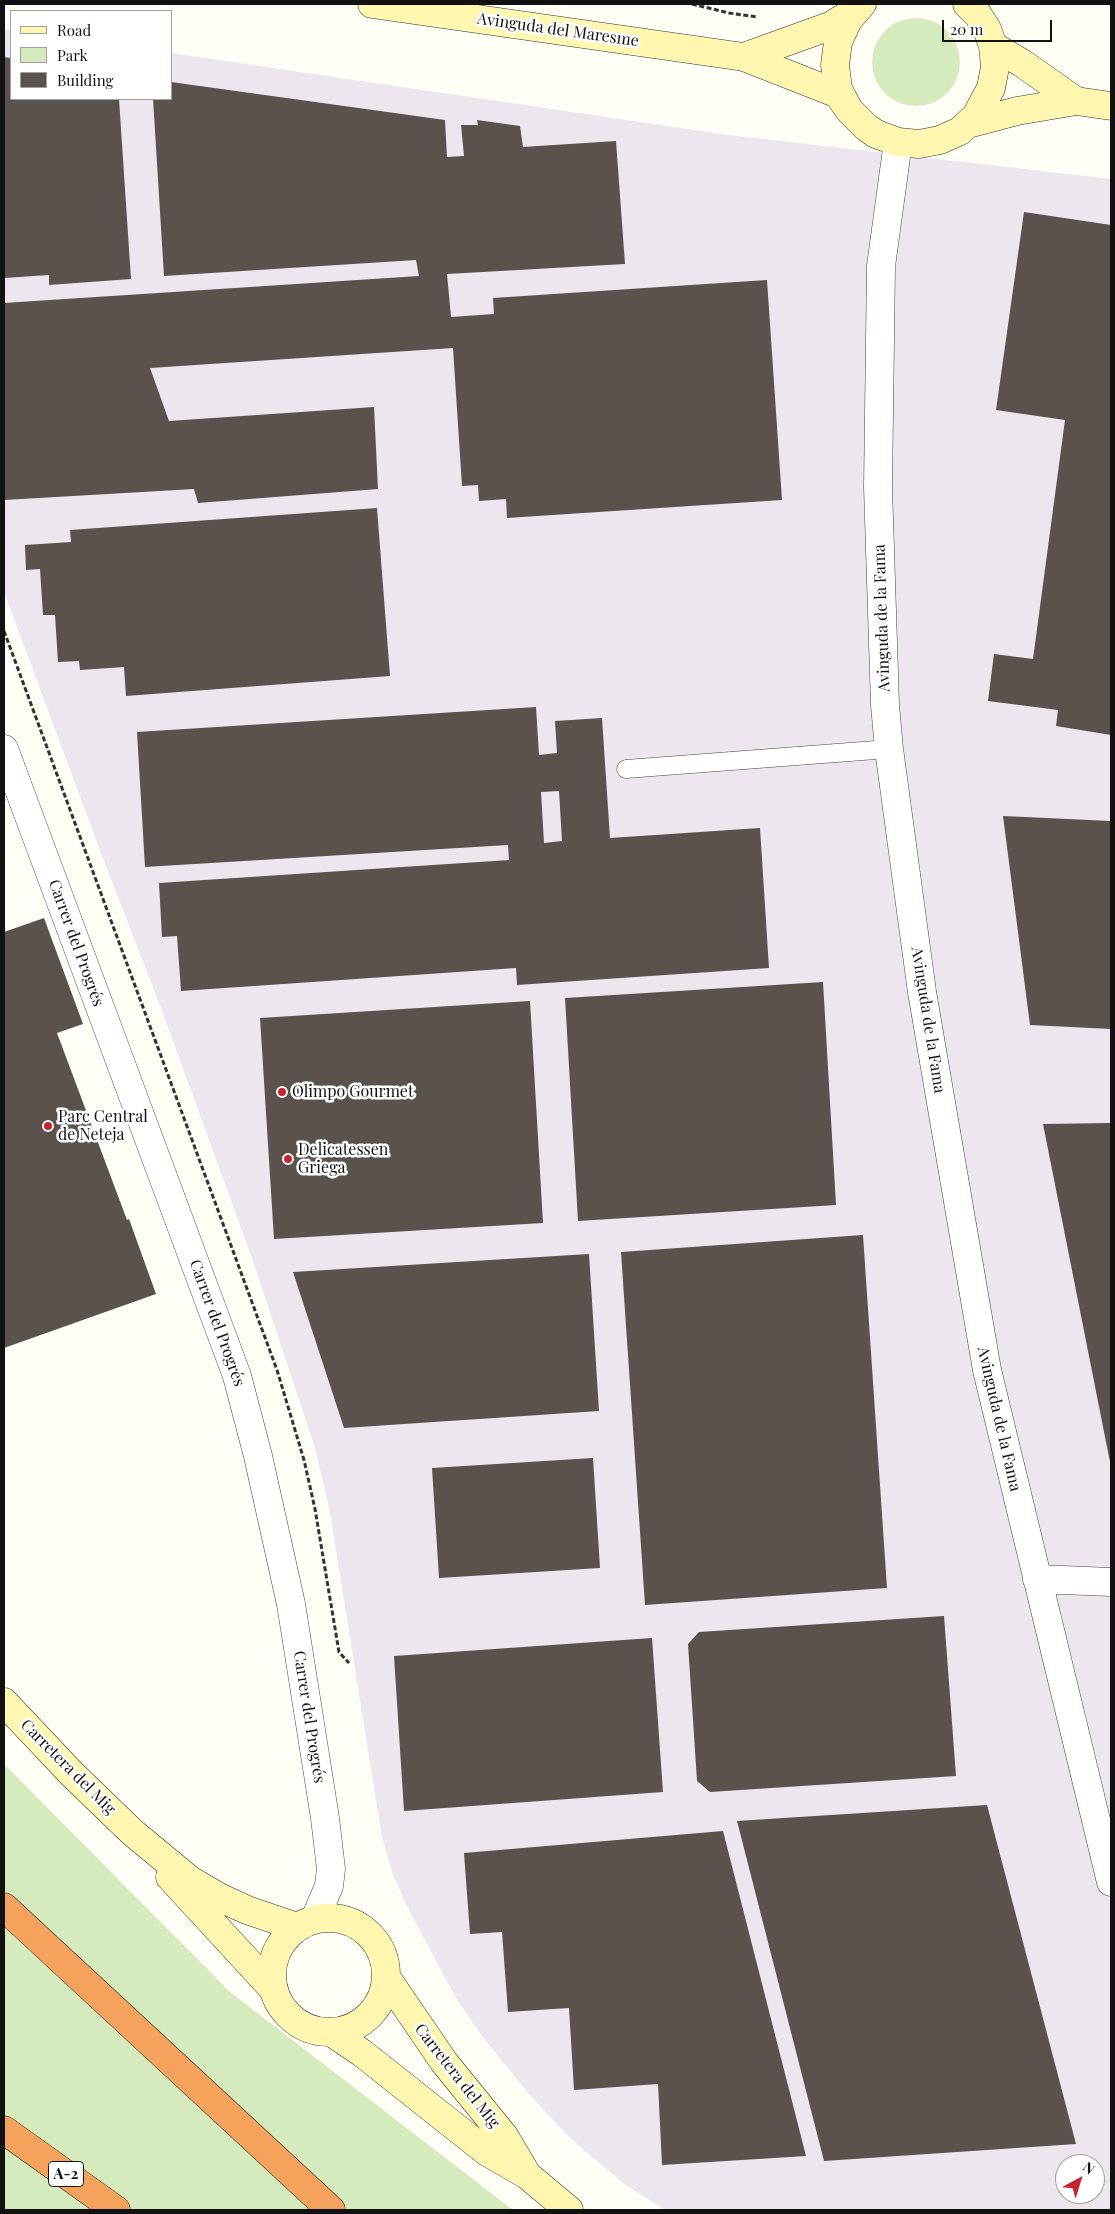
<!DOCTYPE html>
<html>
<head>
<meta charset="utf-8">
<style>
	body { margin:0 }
	#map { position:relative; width:1115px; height:2214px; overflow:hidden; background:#fffdf5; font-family:"Playfair Display",serif }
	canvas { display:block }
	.frame { position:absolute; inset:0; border:5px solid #111; pointer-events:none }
	.legend { position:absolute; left:10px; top:10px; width:162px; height:90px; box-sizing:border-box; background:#fff; border:1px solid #a0a0a0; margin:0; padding:6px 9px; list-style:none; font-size:15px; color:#111 }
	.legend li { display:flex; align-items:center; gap:10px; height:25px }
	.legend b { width:25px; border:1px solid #a0a0a0 }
	.north { position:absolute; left:1055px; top:2154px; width:50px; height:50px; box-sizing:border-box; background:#fff; border:1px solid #a0a0a0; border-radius:50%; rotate:39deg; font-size:14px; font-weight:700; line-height:20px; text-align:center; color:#111 }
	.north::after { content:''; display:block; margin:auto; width:18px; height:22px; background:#c4262e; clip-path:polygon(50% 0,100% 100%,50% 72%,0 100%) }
	.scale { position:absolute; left:942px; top:20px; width:110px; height:22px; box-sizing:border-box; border:2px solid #111; border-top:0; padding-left:6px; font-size:15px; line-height:18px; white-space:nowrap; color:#111; -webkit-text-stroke:4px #fff; paint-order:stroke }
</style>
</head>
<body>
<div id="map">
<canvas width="1115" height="2214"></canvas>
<div class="frame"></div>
<ul class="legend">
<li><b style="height:6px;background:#fff6b0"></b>Road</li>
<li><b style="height:14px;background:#d5ebbd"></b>Park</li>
<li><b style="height:14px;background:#5a524d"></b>Building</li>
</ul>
<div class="north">N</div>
<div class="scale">20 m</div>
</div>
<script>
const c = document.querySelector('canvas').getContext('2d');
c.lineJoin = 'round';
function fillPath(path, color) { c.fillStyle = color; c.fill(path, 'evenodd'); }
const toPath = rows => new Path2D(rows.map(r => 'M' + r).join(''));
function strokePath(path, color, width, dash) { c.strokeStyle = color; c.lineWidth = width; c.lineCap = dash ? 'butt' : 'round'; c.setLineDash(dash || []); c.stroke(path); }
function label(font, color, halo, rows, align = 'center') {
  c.font = font + ' "Playfair Display",serif'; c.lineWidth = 5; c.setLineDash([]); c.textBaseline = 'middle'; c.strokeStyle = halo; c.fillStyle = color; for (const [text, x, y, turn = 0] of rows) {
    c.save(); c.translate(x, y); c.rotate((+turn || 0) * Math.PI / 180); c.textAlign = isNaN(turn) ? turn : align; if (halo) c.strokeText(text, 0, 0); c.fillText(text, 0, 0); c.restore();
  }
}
const industrial = toPath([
	[4,29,11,30,11,99,171,99,171,53,729,135,1111,179,1111,2210,665,2210,623,2183,593,2158,567,2135,528,2093,482,2036,456,1998,408,1908,393,1875,382,1838,329,1507,314,1445,252,1258,161,1008,107,869,4,592],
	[1065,2164,1095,2164,1095,2194,1065,2194]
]);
const green = toPath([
	'872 62a44 44 0 1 1 88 0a44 44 0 1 1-88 0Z',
	[4,1764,230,1992,513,2210,4,2210]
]);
const building = toPath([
	[4,57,11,58,11,99,119,99,131,279,49,285,49,275,4,278],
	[171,82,445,120,447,157,464,156,461,125,478,125,477,120,520,126,523,147,616,141,625,264,447,274,451,317,494,314,493,298,767,280,782,500,507,518,506,499,479,501,478,485,462,486,453,348,150,368,169,421,374,407,378,489,198,503,194,489,4,500,4,303,419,276,416,260,164,276,153,99,171,99],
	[1024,212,1111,225,1111,735,1056,726,1058,710,988,701,994,654,1033,659,1065,420,996,410],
	[377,508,390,676,126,696,124,667,80,670,79,661,58,662,55,615,43,615,40,569,26,570,25,545,71,542,70,530],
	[536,707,539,755,557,753,555,721,602,718,610,838,760,828,769,968,517,985,516,968,181,991,177,936,162,937,159,883,509,860,508,845,145,867,137,732],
	[559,791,562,841,544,843,541,792],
	[1003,816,1111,821,1111,1029,1030,1025],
	[44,918,83,1024,57,1033,127,1220,129,1219,156,1294,4,1348,4,932],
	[823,982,836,1205,578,1221,565,998],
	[530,1001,543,1223,274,1239,260,1018],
	[1111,1123,1111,1461,1110,1462,1043,1124],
	[863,1235,887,1588,645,1605,621,1252],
	[589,1254,599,1411,344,1428,293,1272],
	[593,1458,600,1568,439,1578,432,1468],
	[944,1616,956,1776,710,1792,697,1781,688,1644,699,1632],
	[652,1638,663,1792,404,1811,394,1656],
	[987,1805,1076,2144,824,2161,737,1821],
	[723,1831,806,2156,662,2165,658,2084,574,2090,569,2008,508,2012,502,1932,470,1934,464,1853]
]);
const path = toPath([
	[692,4,729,13,757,17],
	[4,631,277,1370,304,1460,315,1509,339,1652,349,1663]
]);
const lane = toPath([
	[626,769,889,749]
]);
const street = toPath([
	[898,142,881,266,878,487,885,705,889,749,922,992,987,1370,1111,1882],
	[4,749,237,1376,258,1456,291,1604,325,1818,331,1869,329,1886,315,1919],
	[1037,1579,1111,1582]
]);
const secondary = toPath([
	[372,4,744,57,838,94,849,110],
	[862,4,848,20,838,42,835,65,838,89,849,110,866,127,876,134,898,142,919,144,940,140,960,131,976,116,991,88,995,67,993,46,987,29,978,15,967,4],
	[993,46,1022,63,1076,101],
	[744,57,830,26,855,11],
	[968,124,1017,111,1076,101,1111,106],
	[4,1702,71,1773,132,1832,190,1880,221,1898,247,1910,297,1927],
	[170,1877,274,1990],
	'272 1975a57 57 0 1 1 114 0a57 57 0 1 1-114 0Z',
	[386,1977,444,2062,504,2136,526,2173],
	[331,2032,362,2053,487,2152,527,2175,569,2210]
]);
const highway = toPath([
	[4,1907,331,2210],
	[4,2130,116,2210]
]);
const markers = [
	[282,1092,5,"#c4262e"],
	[48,1126,5,"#c4262e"],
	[288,1159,5,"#c4262e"]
];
const shields = [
	[66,2174,35]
];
const shieldNames = [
	["A-2",66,2174]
];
const streetNames = [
	["Avinguda del Maresme",558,30,8],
	["Avinguda de la Fama",882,618,-92],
	["Carrer del Progrés",76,943,70],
	["Avinguda de la Fama",928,1020,81],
	["Carrer del Progrés",217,1323,70],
	["Avinguda de la Fama",999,1419,77],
	["Carrer del Progrés",309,1717,81],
	["Carretera del Mig",68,1767,45],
	["Carretera del Mig",457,2076,52]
];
const poiNames = [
	["Olimpo Gourmet",292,1092],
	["Parc Central",58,1117],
	["de Neteja",58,1135],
	["Delicatessen",298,1150],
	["Griega",298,1168]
];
fillPath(industrial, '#eee6ef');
fillPath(green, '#d5ebbd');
fillPath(building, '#5a524d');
strokePath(lane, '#444', 19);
strokePath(street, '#444', 29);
strokePath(secondary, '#333', 29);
strokePath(highway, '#222', 29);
strokePath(path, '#333', 3, [5, 2.5]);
strokePath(lane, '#fff', 18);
strokePath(street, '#fff', 28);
strokePath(secondary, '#fff6b0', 28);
strokePath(highway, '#f5a25d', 28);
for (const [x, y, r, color] of markers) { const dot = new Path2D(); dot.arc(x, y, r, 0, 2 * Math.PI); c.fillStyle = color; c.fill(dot); strokePath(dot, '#fff', 2); }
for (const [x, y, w] of shields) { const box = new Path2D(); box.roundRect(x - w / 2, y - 12.5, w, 25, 4); c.fillStyle = '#fff'; c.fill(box); strokePath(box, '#111', 1); }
label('bold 15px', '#111', null, shieldNames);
label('16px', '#111', '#fff', streetNames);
label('16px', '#111', '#fff', poiNames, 'left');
</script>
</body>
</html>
